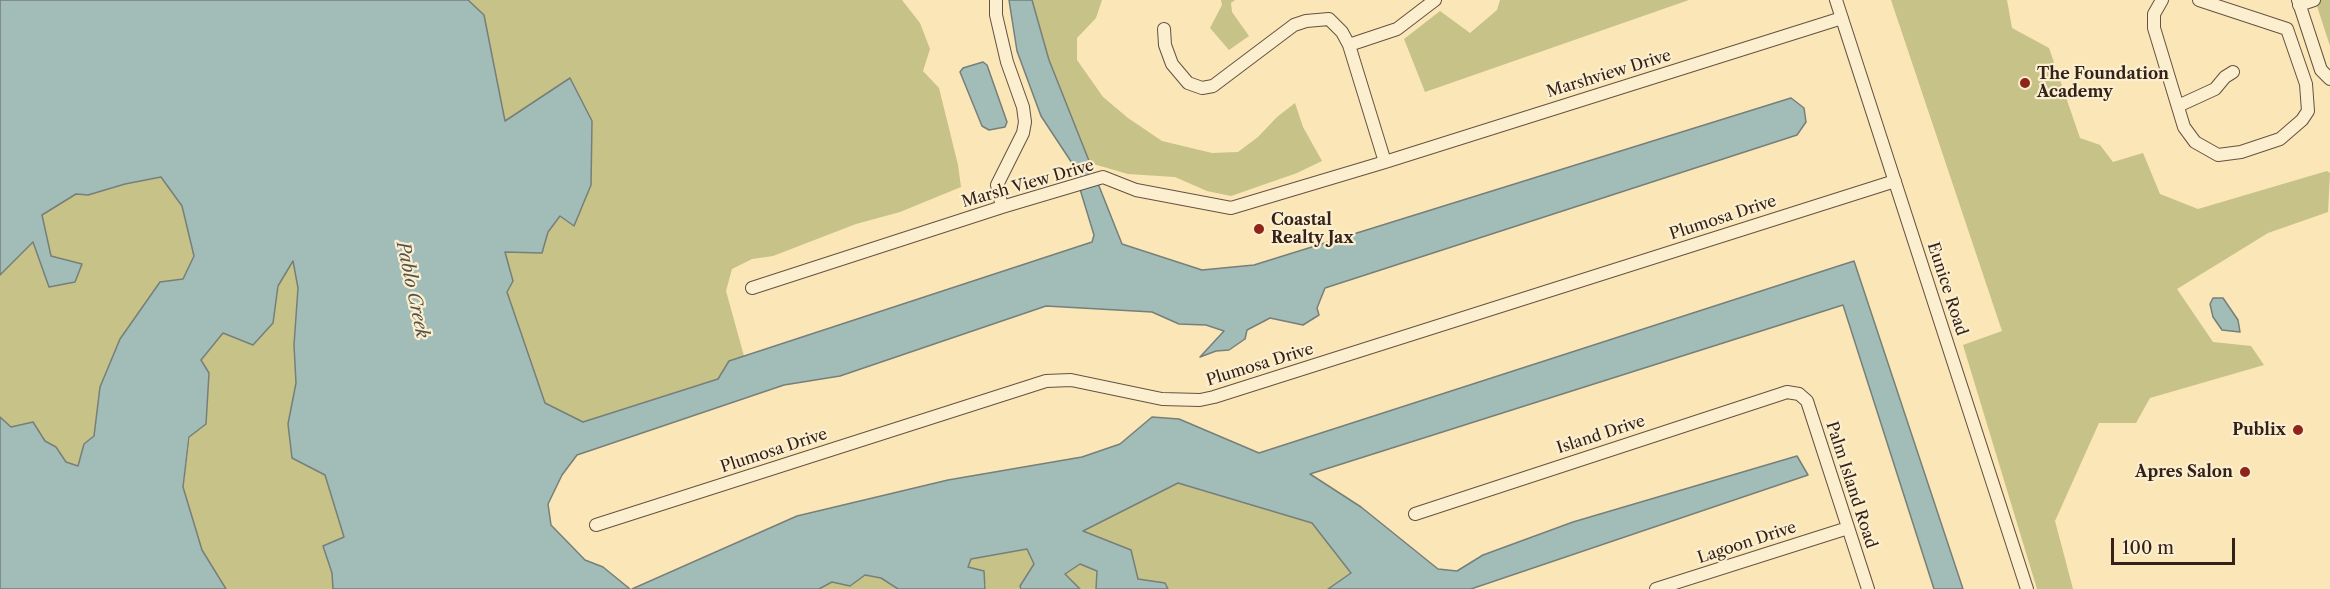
<!DOCTYPE html>
<html>
<head>
<meta charset="utf-8">
<style>
	body { margin:0 }
	#map { position:relative; width:2330px; height:589px; overflow:hidden; background:#fae6b6; font-family:"Libre Caslon Text",serif }
	canvas { display:block }
	.scale { position:absolute; left:2111px; top:538px; width:124px; height:27px; box-sizing:border-box; border:3px solid #33211a; border-top:0; padding-left:8px; font-size:18px; line-height:21px; white-space:nowrap; color:#33211a; -webkit-text-stroke:4px #fcefd0; paint-order:stroke }
</style>
</head>
<body>
<div id="map">
<canvas width="2330" height="589"></canvas>
<div class="scale">100 m</div>
</div>
<script>
const c = document.querySelector('canvas').getContext('2d');
c.lineJoin = 'round';
function fillPath(path, color) { c.fillStyle = color; c.fill(path, 'evenodd'); }
const toPath = rows => new Path2D(rows.map(r => 'M' + r).join(''));
function strokePath(path, color, width, dash) { c.strokeStyle = color; c.lineWidth = width; c.lineCap = dash ? 'butt' : 'round'; c.setLineDash(dash || []); c.stroke(path); }
function label(font, color, halo, rows, align = 'center') {
  c.font = font + ' "Libre Caslon Text",serif'; c.lineWidth = 4.5; c.setLineDash([]); c.textBaseline = 'middle'; c.strokeStyle = halo; c.fillStyle = color; for (const [text, x, y, turn = 0] of rows) {
    c.save(); c.translate(x, y); c.rotate((+turn || 0) * Math.PI / 180); c.textAlign = isNaN(turn) ? turn : align; if (halo) c.strokeText(text, 0, 0); c.fillText(text, 0, 0); c.restore();
  }
}
const green = toPath([
	[468,0,902,0,920,23,930,49,923,71,939,88,958,165,961,187,900,212,856,224,773,256,752,259,732,269,726,291,744,356,729,361,718,379,583,422,545,403,507,292,513,281,505,252,548,232,560,216,573,226,505,121,484,15],
	[1032,0,1102,0,1096,18,1077,38,1077,60,1103,97,1128,118,1162,141,1212,153,1238,152,1258,137,1277,117,1295,103,1303,127,1322,161,1297,173,1231,196,1207,191,1175,177,1128,174,1090,163,1049,60],
	[1221,0,1235,0,1231,3,1232,12,1249,36,1229,50,1210,28,1222,5],
	[1500,0,1689,0,1425,92,1404,39,1440,11,1470,33,1497,10],
	[1891,0,2007,0,2012,28,2049,48,2080,138,2100,145,2113,162,2143,153,2160,194,2198,209,2327,171,2330,173,2328,212,2268,233,2177,289,2213,342,2251,346,2264,365,2150,398,2136,423,2099,423,2055,521,2073,589,2037,589,1963,345,2002,331],
	[2315,0,2330,0,2330,46],
	[161,177,182,206,194,256,183,279,100,387,94,436,84,444,78,466,66,462,56,447,45,441,33,423,11,427,0,417,0,275,33,242,51,256,42,215,76,194,88,195,125,184],
	[293,260,298,288,294,345,296,383,288,424,292,458,325,475,344,537,324,546,332,573,333,589,226,589,202,550,183,487,201,360,223,333,273,323,278,286],
	[1178,483,1312,522,1351,573,1328,589,1168,589,1165,583,1138,579,1082,531],
	[1027,549,1034,564,1020,586,1021,589,985,589,986,584,967,568,971,559],
	[1080,564,1097,571,1096,589,1080,589,1065,574],
	[865,575,881,578,898,589,819,589,832,582,850,586]
]);
const water = toPath([
	[0,0,468,0,484,15,505,121,570,78,592,121,591,185,574,226,560,216,548,232,542,253,505,252,513,281,507,292,545,403,583,422,718,379,729,361,1092,242,1094,235,1072,163,1041,116,1017,51,1009,0,1032,0,1049,60,1122,244,1202,270,1254,265,1791,98,1804,108,1806,122,1797,135,1325,288,1317,308,1319,315,1303,325,1270,318,1247,330,1245,339,1229,350,1216,351,1200,357,1224,331,1206,325,1179,324,1152,312,1046,306,840,376,784,385,577,455,562,475,548,504,551,525,585,560,603,567,630,589,333,589,332,573,323,546,344,537,325,475,292,458,288,424,296,383,294,345,298,288,293,261,278,286,273,323,253,345,223,333,201,360,209,373,206,424,189,437,183,487,202,550,226,589,0,589,0,417,11,427,33,422,45,441,56,447,66,462,78,466,84,444,94,436,100,387,120,339,160,282,183,279,194,256,182,206,161,177,125,184,88,195,76,194,42,215,51,256,82,264,75,282,49,287,33,242,0,275,0,0],
	[983,62,987,65,1007,122,1005,127,989,130,982,126,960,72,963,68,983,62],
	[1854,261,1963,589,1934,589,1843,305,1310,474,1361,507,1438,569,1457,571,1483,555,1573,522,1797,456,1808,475,1471,589,1328,589,1351,573,1312,523,1178,483,1083,531,1131,550,1138,579,1165,583,1168,589,1096,589,1097,571,1080,564,1065,574,1080,589,1021,589,1020,586,1034,564,1027,549,971,559,968,567,984,571,985,589,898,589,881,578,865,575,850,586,832,582,819,589,632,589,797,516,948,480,1082,457,1120,444,1152,417,1179,419,1259,453,1854,261],
	[2213,298,2223,298,2238,320,2240,332,2222,330,2213,317,2210,304,2213,298]
]);
const minor = toPath([
	[996,0,996,15,1007,62,1023,107,1025,122,1023,133,997,185,1002,207],
	[1836,0,2027,589],
	[2162,0,2154,14,2154,28,2184,127,2195,142,2218,155,2241,152,2280,139,2302,120,2308,111,2306,84,2287,29],
	[2199,0,2287,29],
	[2298,0,2321,70,2330,79],
	[2299,5,2314,0],
	[1164,29,1165,45,1172,64,1188,83,1202,88,1213,86,1294,25,1306,21,1329,19,1342,32,1349,45,1385,162],
	[1349,45,1397,29,1435,0],
	[2178,106,2215,89,2225,77,2233,72],
	[752,288,1002,207,1103,177,1136,190,1231,208,1385,162,1842,18],
	[1415,514,1778,395,1787,392,1799,394,1807,401,1868,589],
	[596,525,1046,381,1071,380,1162,399,1200,400,1214,397,1895,181],
	[1656,589,1848,528]
]);
const markers = [
	[2025,83,6,"#8f2418"],
	[1259,229,6,"#8f2418"],
	[2298,430,6,"#8f2418"],
	[2245,472,6,"#8f2418"]
];
const streetNames = [
	["Marshview Drive",1609,74,-17],
	["Marsh View Drive",1028,184,-16],
	["Plumosa Drive",1723,218,-18],
	["Eunice Road",1947,289,72],
	["Plumosa Drive",1260,365,-17],
	["Island Drive",1601,435,-18],
	["Plumosa Drive",774,451,-18],
	["Palm Island Road",1851,485,72],
	["Lagoon Drive",1747,543,-18]
];
const poiNames = [
	["The Foundation",2037,74],
	["Academy",2037,92],
	["Coastal",1271,220],
	["Realty Jax",1271,238],
	["Publix",2286,430,"right"],
	["Apres Salon",2233,472,"right"]
];
const waterNames = [
	["Pablo Creek",412,290,78]
];
fillPath(green, '#c6c288');
fillPath(water, '#a2bdb8');
strokePath(water, '#767f79', 1.5);
strokePath(minor, '#655241', 14);
strokePath(minor, '#fcefd0', 12);
for (const [x, y, r, color] of markers) { const dot = new Path2D(); dot.arc(x, y, r, 0, 2 * Math.PI); c.fillStyle = color; c.fill(dot); strokePath(dot, '#fcefd0', 2); }
label('16px', '#33211a', '#fcefd0', streetNames);
label('bold 16px', '#33211a', '#fcefd0', poiNames, 'left');
label('italic 18px', '#545049', '#fcefd0', waterNames);
</script>
</body>
</html>
